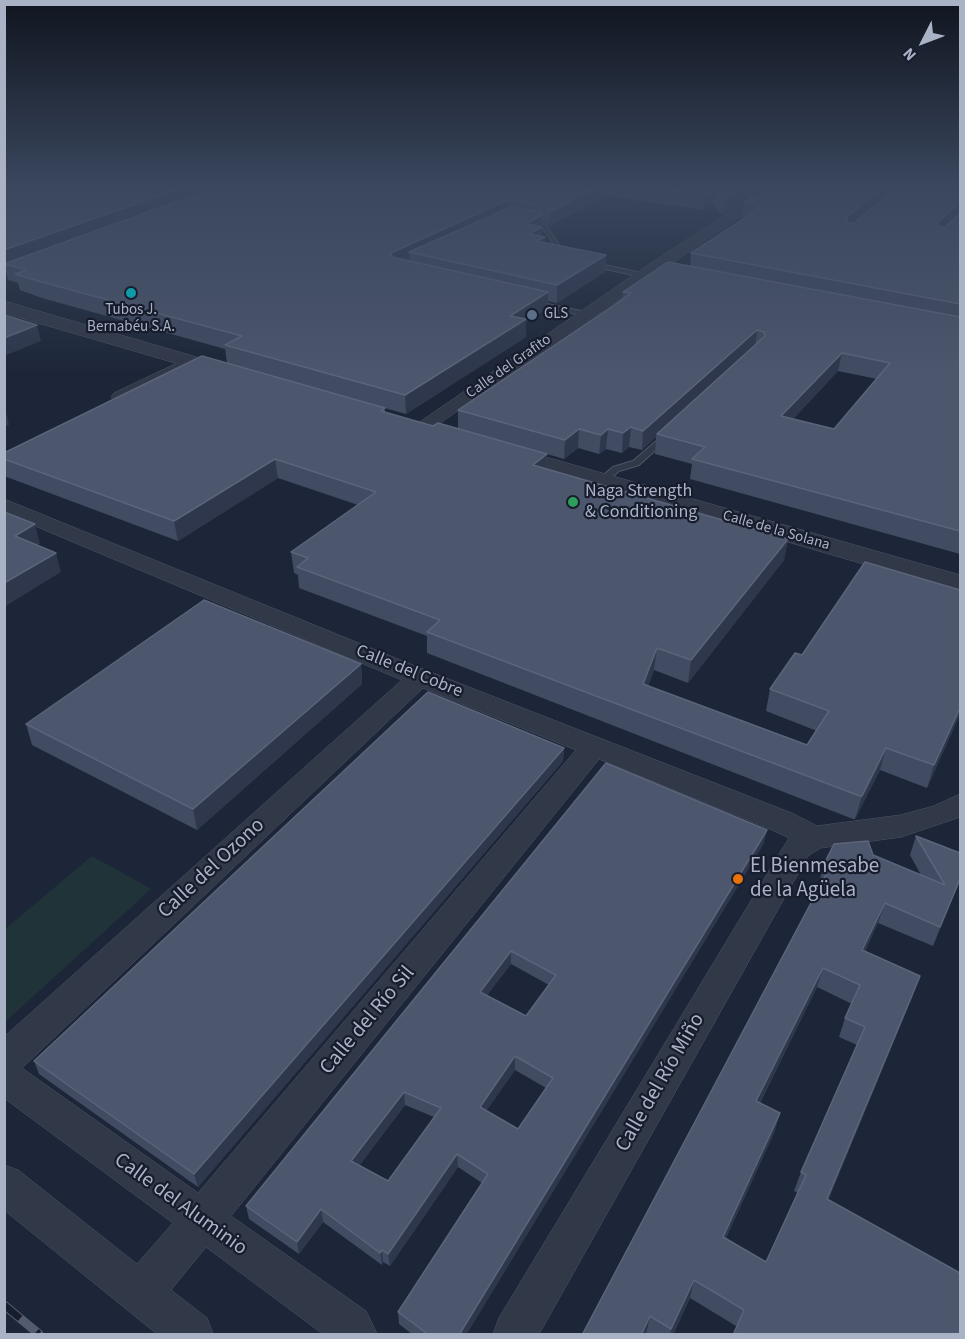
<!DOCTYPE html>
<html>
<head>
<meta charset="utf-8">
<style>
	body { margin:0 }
	#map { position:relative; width:965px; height:1339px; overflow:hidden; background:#1d2638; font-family:"Source Sans 3",sans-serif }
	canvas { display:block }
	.frame { position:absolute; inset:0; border:6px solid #aab2c6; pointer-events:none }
	.north { position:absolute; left:893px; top:12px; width:60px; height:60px; -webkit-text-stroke:4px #171d2c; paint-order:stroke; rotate:228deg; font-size:16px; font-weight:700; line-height:24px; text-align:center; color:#aab2c6 }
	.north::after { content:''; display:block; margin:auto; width:21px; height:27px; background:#aab2c6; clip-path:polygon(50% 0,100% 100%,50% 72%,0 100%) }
</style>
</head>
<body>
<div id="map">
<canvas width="965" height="1339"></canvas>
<div class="frame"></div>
<div class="north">N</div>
</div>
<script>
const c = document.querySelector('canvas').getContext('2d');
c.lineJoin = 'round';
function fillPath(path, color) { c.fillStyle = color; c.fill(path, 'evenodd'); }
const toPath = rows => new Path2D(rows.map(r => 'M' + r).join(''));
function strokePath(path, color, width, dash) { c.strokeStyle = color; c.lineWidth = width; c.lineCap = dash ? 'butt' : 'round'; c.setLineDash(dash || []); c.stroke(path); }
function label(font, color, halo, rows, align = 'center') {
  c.font = font + ' "Source Sans 3",sans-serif'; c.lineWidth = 4.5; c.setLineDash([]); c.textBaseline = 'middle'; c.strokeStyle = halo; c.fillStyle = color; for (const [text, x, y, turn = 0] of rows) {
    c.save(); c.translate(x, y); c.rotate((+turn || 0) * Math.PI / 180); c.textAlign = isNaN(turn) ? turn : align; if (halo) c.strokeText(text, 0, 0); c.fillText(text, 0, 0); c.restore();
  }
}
const green = toPath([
	[92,856,151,889,5,1022,5,929]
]);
const service = toPath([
	[527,220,545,224,568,257,567,258,563,258,541,226,525,223,527,220],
	[590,262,642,273,645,275,642,277,588,265,588,263,590,262],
	[528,300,586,312,590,314,586,316,531,304,527,302,528,300],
	[668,431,671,432,671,436,639,465,619,471,605,483,599,483,599,479,613,467,633,461,668,431]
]);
const minor = toPath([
	[768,187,783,187,427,432,413,432,411,428,648,265,768,187],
	[192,356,200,361,198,365,126,401,120,402,114,401,111,397,114,393,192,356],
	[4,499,415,666,794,814,817,826,901,815,934,806,960,794,960,817,901,837,820,848,808,856,539,1334,493,1334,499,1318,789,838,772,830,599,759,231,1216,366,1311,377,1334,323,1334,206,1247,171,1290,207,1318,213,1334,157,1334,4,1210,4,1165,18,1170,137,1264,173,1223,4,1098,4,1037,402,680,4,513,4,499],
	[423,688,576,750,198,1193,22,1068,423,688]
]);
const tertiary = toPath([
	[4,301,241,370,245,374,241,378,234,380,227,378,4,313,4,301],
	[507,446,960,575,960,592,499,458,495,453,499,448,507,446]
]);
const rail = toPath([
	[4,1305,39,1334]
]);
const wall = toPath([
	[4,187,763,187,723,214,719,213,713,204,703,210,607,196,549,226,545,222,542,221,542,236,545,237,545,243,606,255,605,272,557,303,548,301,547,309,526,322,526,337,406,414,227,363,225,349,42,298,20,290,18,283,8,280,5,267],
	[767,187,893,187,892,192,897,187,960,187,960,554,690,479,692,464,655,454,656,437,642,450,629,447,622,453,606,449,599,454,578,448,564,459,547,454,546,469,788,539,784,560,688,683,654,670,648,686,807,745,817,731,766,711,770,689,960,714,927,788,880,770,855,819,853,819,427,653,427,636,299,588,298,575,294,573,291,552,358,505,278,478,178,541,4,476,4,453,385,408,385,413,433,426,458,429,458,410,623,298,623,292,690,266,691,253,745,217,742,217,744,202],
	[838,371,877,379,834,429,793,419],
	[361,664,362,684,197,830,32,745,26,724],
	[564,748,563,761,198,1187,39,1074,34,1061],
	[606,763,764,843,466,1335,413,1335,399,1324,398,1312,482,1183,458,1167,390,1266,383,1262,382,1265,323,1222,299,1254,249,1219,246,1206],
	[511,964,549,985,526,1016,487,995],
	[515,1070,546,1088,518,1129,486,1111],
	[405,1105,434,1117,388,1181,359,1166],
	[916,836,960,881,933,946,878,923,865,951,913,995,828,1200,736,1326,690,1298,673,1335,582,1335,821,884,819,883,824,864,873,855,921,875,910,855],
	[817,987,852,1004,845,1018,839,1037,857,1045,801,1172,794,1191,798,1193,766,1262,726,1238,774,1133,780,1113,760,1103]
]);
const shadedWall = toPath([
	[185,187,226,187,4,264,4,250],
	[598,187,608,187,607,196,549,226,550,212],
	[743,187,763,187,723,214,725,199],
	[884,187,893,187,892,192,845,232,847,217],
	[715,189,713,204,703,210,704,196],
	[508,200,508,214,409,252,410,261,392,269,391,253],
	[960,202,960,214,934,237,938,222],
	[542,215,542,238,545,237,544,253,536,246,526,224],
	[606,255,605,272,557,303,557,285],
	[548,292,547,309,526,322,526,337,406,414,405,395,510,316],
	[37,325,41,341,4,356,4,338],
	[757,330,755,348,657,434,656,437,642,450,643,431],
	[842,353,838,371,778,435,781,416],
	[5,407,9,425,4,427],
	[631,427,629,447,622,453,623,433],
	[579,429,578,448,564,459,565,440],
	[608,429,606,449,599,454,601,435],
	[547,454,546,474,533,465],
	[275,459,278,478,178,541,174,521],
	[35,524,40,544,20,555,15,536],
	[788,539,784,560,688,683,691,660],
	[56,553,61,572,4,607,4,583],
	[657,648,654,670,641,706,643,684],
	[361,664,362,684,197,830,193,809],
	[960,708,960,714,927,788,934,765],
	[564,748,563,761,198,1187,194,1174],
	[886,748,880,770,855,819,862,796],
	[767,830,764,843,466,1335,459,1335],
	[960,879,960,881,933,946,940,927],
	[885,903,878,923,856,969,862,950],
	[511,951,511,964,480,1005,480,992],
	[823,968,817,987,751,1120,756,1101],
	[920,976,913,995,821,1218,827,1199],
	[515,1056,515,1070,480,1120,480,1107],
	[404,1092,405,1105,353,1174,351,1161],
	[780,1113,774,1133,718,1255,723,1237],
	[457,1154,458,1167,390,1266,388,1254],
	[321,1209,323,1222,299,1254,297,1242],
	[382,1250,383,1262,382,1265,380,1253],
	[694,1280,690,1298,673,1335,670,1335,671,1329],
	[650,1316,646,1335,641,1335]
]);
const building = toPath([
	[4,187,185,187,4,250,4,187],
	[217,187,598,187,550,212,546,207,508,200,391,253,392,257,548,292,510,316,526,319,405,395,225,345,242,336,38,281,15,274,27,270,4,264,217,187],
	[645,187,743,187,725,199,721,198,715,189,704,196,645,187],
	[767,187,884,187,847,217,847,223,854,223,897,187,952,187,960,189,960,202,938,222,938,227,945,227,960,213,960,304,691,253,760,208,757,207,760,205,744,202,767,187],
	[511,207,540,212,542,215,526,224,542,227,529,234,545,237,536,241,606,255,557,285,409,252,511,207],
	[668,262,960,317,960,531,692,459,705,447,657,434,765,336,764,332,757,330,643,431,631,427,623,433,608,429,601,435,579,429,565,440,458,410,606,311,631,293,623,292,668,262],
	[842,353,890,363,834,429,781,416,842,353],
	[4,315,37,325,4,338,4,315],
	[202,356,385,408,381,411,433,426,438,423,547,454,533,465,788,539,691,660,657,648,643,684,807,745,829,711,770,689,795,653,802,655,865,562,960,590,960,708,934,765,886,748,862,796,860,796,427,632,440,620,297,567,308,558,291,552,376,492,275,459,174,521,4,459,4,453,202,356],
	[4,512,35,524,15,536,56,553,4,583,4,512],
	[204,600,361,664,193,809,26,724,204,600],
	[428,692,564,748,194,1174,34,1061,428,692],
	[606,763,767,830,459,1335,429,1335,398,1312,488,1174,457,1154,388,1254,382,1250,380,1253,321,1209,297,1242,246,1206,606,763],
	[511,951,556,975,526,1016,480,992,511,951],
	[515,1056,553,1078,518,1129,480,1107,515,1056],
	[404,1092,441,1108,388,1181,351,1161,404,1092],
	[916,836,960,853,960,879,940,927,885,903,862,950,920,976,827,1199,960,1273,960,1335,733,1335,744,1310,694,1280,671,1329,650,1316,641,1335,582,1335,830,867,824,864,834,844,868,841,873,855,945,885,916,836],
	[823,968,860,985,845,1018,865,1027,801,1172,806,1175,766,1262,723,1237,780,1113,756,1101,823,968]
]);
const markers = [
	[131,293,6,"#0f9aa8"],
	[532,315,6,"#5c6f8a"],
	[573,502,6,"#2e9e5b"],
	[738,879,6,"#e8710a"]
];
const farPoinames = [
	["Tubos J.",131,311],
	["Bernabéu S.A.",131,328],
	["GLS",544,315,"left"]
];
const farStreetnames = [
	["Calle del Grafito",509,367,-35],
	["Calle de la Solana",776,531,16]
];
const poiNames = [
	["Naga Strength",585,492],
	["& Conditioning",585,513]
];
const streetNames = [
	["Calle del Cobre",409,672,22]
];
const nearPoinames = [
	["El Bienmesabe",750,867],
	["de la Agüela",750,891]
];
const nearStreetnames = [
	["Calle del Ozono",212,869,-43],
	["Calle del Río Sil",368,1021,-50],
	["Calle del Río Miño",661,1083,-60],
	["Calle del Aluminio",180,1205,36]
];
fillPath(green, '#1f3339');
strokePath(service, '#4e5567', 2);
strokePath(minor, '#4e5567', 1);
strokePath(tertiary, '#4e5567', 1);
fillPath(service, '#313848');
fillPath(minor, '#313848');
fillPath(tertiary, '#313848');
strokePath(rail, '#525b70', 9);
strokePath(rail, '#171d2c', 7, [21]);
fillPath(wall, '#414b61');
fillPath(shadedWall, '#2e374c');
fillPath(building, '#4c566c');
strokePath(building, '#5b647a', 1.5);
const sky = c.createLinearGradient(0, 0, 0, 375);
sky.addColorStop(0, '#10151f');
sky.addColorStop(0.5, '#3a475e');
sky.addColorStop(1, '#3a475e00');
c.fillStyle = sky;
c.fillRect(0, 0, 965, 375);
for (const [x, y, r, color] of markers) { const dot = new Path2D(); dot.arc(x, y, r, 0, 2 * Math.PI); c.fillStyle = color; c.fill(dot); strokePath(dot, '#171d2c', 2); }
label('15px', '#aab2c6', '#171d2c', farPoinames);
label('15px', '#aab2c6', '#171d2c', farStreetnames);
label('18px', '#aab2c6', '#171d2c', poiNames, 'left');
label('18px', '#aab2c6', '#171d2c', streetNames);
label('21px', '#aab2c6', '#171d2c', nearPoinames, 'left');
label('21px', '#aab2c6', '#171d2c', nearStreetnames);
</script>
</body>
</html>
